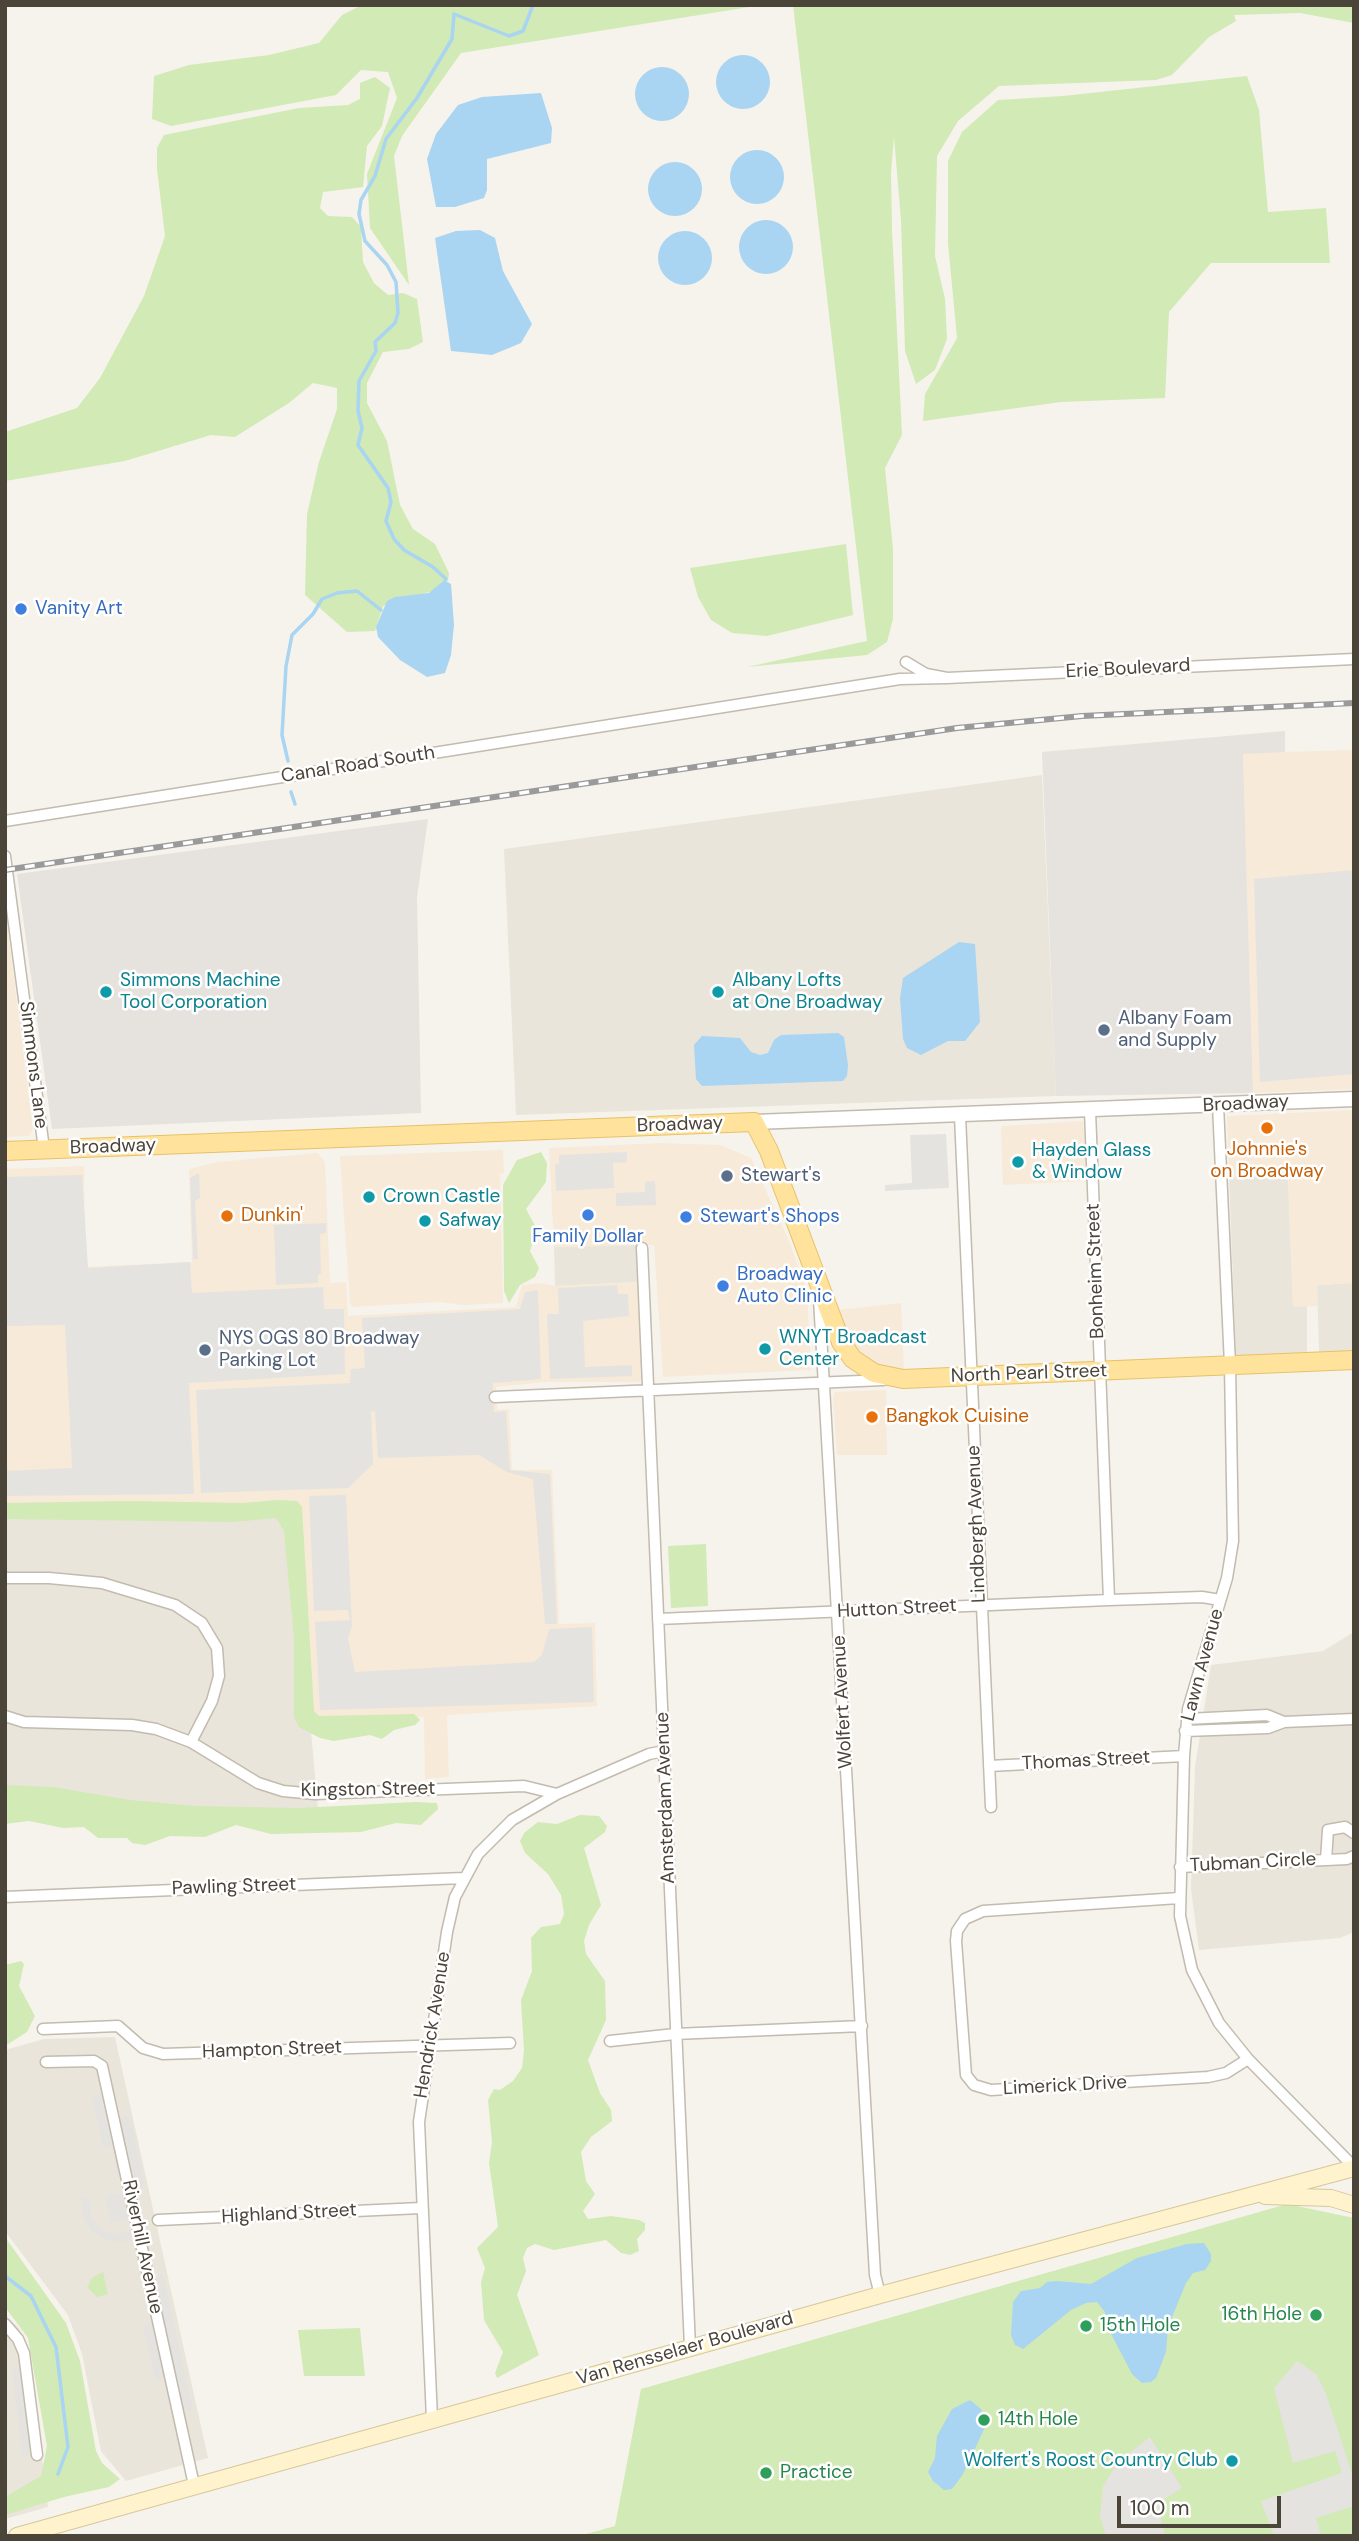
<!DOCTYPE html>
<html>
<head>
<meta charset="utf-8">
<style>
	body { margin:0 }
	#map { position:relative; width:1359px; height:2541px; overflow:hidden; background:#f6f3ec; font-family:"DM Sans",sans-serif }
	canvas { display:block }
	.frame { position:absolute; inset:0; border:7px solid #4b4439; pointer-events:none }
	.scale { position:absolute; left:1117px; top:2496px; width:164px; height:32px; box-sizing:border-box; border:4px solid #4b4439; border-top:0; padding-left:9px; font-size:21px; line-height:24px; white-space:nowrap; color:#4b4439; -webkit-text-stroke:5px #fff; paint-order:stroke }
</style>
</head>
<body>
<div id="map">
<canvas width="1359" height="2541"></canvas>
<div class="frame"></div>
<div class="scale">100 m</div>
</div>
<script>
const c = document.querySelector('canvas').getContext('2d');
c.lineJoin = 'round';
function fillPath(path, color) { c.fillStyle = color; c.fill(path, 'evenodd'); }
const toPath = rows => new Path2D(rows.map(r => 'M' + r).join(''));
function strokePath(path, color, width, dash) { c.strokeStyle = color; c.lineWidth = width; c.lineCap = dash ? 'butt' : 'round'; c.setLineDash(dash || []); c.stroke(path); }
function label(font, color, halo, rows, align = 'center') {
  c.font = font + ' "DM Sans",sans-serif'; c.lineWidth = 5; c.setLineDash([]); c.textBaseline = 'middle'; c.strokeStyle = halo; c.fillStyle = color; for (const [text, x, y, turn = 0] of rows) {
    c.save(); c.translate(x, y); c.rotate((+turn || 0) * Math.PI / 180); c.textAlign = isNaN(turn) ? turn : align; if (halo) c.strokeText(text, 0, 0); c.fillText(text, 0, 0); c.restore();
  }
}
const residential = toPath([
	[1042,775,1056,1096,516,1115,504,849],
	[1288,1175,1293,1306,1307,1306,1307,1352,1236,1357,1229,1177],
	[639,1245,639,1282,555,1286,554,1247],
	[1354,1283,1354,1351,1319,1352,1317,1285],
	[5,1508,291,1509,319,1820,5,1799],
	[1354,1632,1354,1932,1340,1938,1199,1950,1191,1889,1195,1767,1211,1665,1323,1651],
	[115,2037,208,2458,126,2481,101,2451,82,2354,68,2315,5,2231,5,2050,44,2039],
	[5,2315,19,2328,29,2349,48,2507,5,2519]
]);
const commercial = toPath([
	[1354,750,1354,1089,1253,1093,1243,753],
	[5,908,33,1129,29,1136,5,1137],
	[1354,1110,1354,1283,1317,1285,1317,1306,1293,1307,1288,1175,1229,1177,1227,1116],
	[1083,1121,1088,1181,1003,1185,1001,1126],
	[661,1143,720,1145,751,1158,790,1243,807,1292,811,1370,663,1377,654,1245,554,1247,549,1148],
	[503,1150,504,1173,500,1174,503,1303,464,1305,439,1302,353,1307,350,1304,340,1156],
	[318,1153,325,1163,330,1283,346,1282,348,1316,516,1307,522,1285,541,1283,555,1286,639,1282,643,1377,640,1382,545,1382,496,1387,497,1410,509,1409,512,1470,552,1470,559,1624,595,1623,597,1706,447,1715,449,1777,425,1779,424,1717,310,1723,291,1509,5,1508,5,1169,84,1166,85,1267,192,1262,189,1169,218,1162],
	[901,1303,904,1370,870,1364,850,1341,839,1310],
	[886,1390,887,1455,837,1455,833,1398,835,1392]
]);
const industrial = toPath([
	[1285,731,1285,752,1243,754,1253,1093,1056,1096,1042,752],
	[428,819,417,897,421,1113,52,1129,17,874]
]);
const green = toPath([
	[762,5,461,53,402,136,394,156,409,285,370,228,367,174,397,98,388,72,361,70,336,95,171,126,152,119,154,76,189,65,269,55,319,43,342,15,360,6],
	[793,5,1354,5,1354,23,1300,13,1234,15,1236,21,1209,37,1172,75,1156,80,999,86,958,121,937,156,935,256,945,299,947,339,935,370,916,384,905,351,901,220,894,137,891,173,892,229,902,435,885,468,893,549,893,619,887,642,867,655,747,667,867,641],
	[1247,76,1259,110,1268,212,1326,208,1330,263,1211,263,1169,312,1165,398,1061,402,923,421,925,394,957,338,948,243,948,161,962,132,998,100,1063,96],
	[375,77,390,88,382,126,367,146,363,187,323,192,320,208,328,216,352,217,361,227,363,262,374,283,388,295,403,293,417,299,423,342,409,349,383,352,367,383,367,403,387,441,400,505,413,529,435,544,449,573,448,581,442,581,433,591,383,606,375,631,347,632,305,595,307,514,319,462,337,409,337,388,313,383,289,403,235,437,211,435,125,461,5,481,5,432,77,408,100,378,144,296,165,236,157,169,157,148,164,135,299,108,348,105,360,99,360,83],
	[846,544,853,615,767,636,732,633,711,620,698,597,690,568],
	[541,1152,547,1163,546,1182,526,1209,537,1229,530,1251,539,1268,535,1277,520,1285,509,1303,504,1291,503,1185,517,1160],
	[277,1500,297,1501,302,1507,314,1711,319,1716,414,1714,420,1720,415,1725,394,1730,382,1739,370,1735,334,1741,320,1738,299,1727,294,1717,294,1639,284,1531,276,1518,232,1522,5,1519,5,1503,127,1501,243,1503],
	[706,1544,708,1606,671,1608,668,1546],
	[5,1785,53,1787,130,1800,195,1806,299,1808,415,1802,437,1803,438,1809,421,1825,396,1823,361,1832,271,1834,236,1825,205,1837,170,1836,145,1845,132,1843,127,1838,98,1838,84,1827,63,1828,29,1821,5,1824],
	[580,1815,599,1816,607,1826,605,1832,584,1848,601,1905,589,1925,584,1941,586,1954,605,1981,606,2020,588,2060,600,2093,611,2110,612,2121,591,2137,581,2152,586,2181,595,2194,583,2211,588,2219,611,2216,639,2220,645,2223,645,2230,637,2239,639,2251,630,2255,621,2253,606,2240,554,2250,535,2244,527,2248,523,2258,526,2271,517,2295,539,2355,497,2378,495,2373,503,2352,484,2320,481,2282,485,2268,477,2248,498,2227,489,2163,492,2142,488,2100,494,2089,500,2090,513,2081,522,2068,524,2050,521,2000,532,1971,531,1938,541,1927,560,1924,564,1914,561,1895,548,1874,525,1853,520,1841,524,1833,538,1822,557,1824],
	[21,1961,24,1964,19,1986,35,2016,27,2032,5,2046,5,1965],
	[1287,2204,1354,2218,1354,2536,579,2536,615,2526,641,2389],
	[5,2237,66,2323,80,2361,96,2451,102,2463,120,2479,109,2487,64,2497,5,2515,5,2497,41,2476,47,2446,28,2338,5,2307],
	[103,2272,108,2294,97,2297,87,2287,93,2277],
	[360,2328,365,2376,304,2376,298,2330]
]);
const parking = toPath([
	[1354,870,1354,1074,1260,1082,1254,879],
	[946,1134,949,1188,885,1191,885,1185,912,1183,910,1135],
	[627,1152,627,1162,613,1163,614,1188,556,1191,555,1164,559,1164,559,1155],
	[199,1173,200,1198,195,1201,198,1259,193,1259,190,1178],
	[82,1175,88,1268,190,1262,192,1293,323,1287,324,1309,344,1309,345,1374,189,1383,194,1494,5,1496,5,1471,72,1468,65,1325,5,1326,5,1177],
	[655,1181,656,1205,616,1206,616,1193,645,1192,645,1182],
	[326,1223,326,1233,320,1234,321,1274,318,1275,318,1283,276,1285,274,1225],
	[617,1285,618,1294,628,1294,629,1316,583,1321,585,1367,632,1365,632,1376,550,1379,547,1314,559,1314,558,1288],
	[538,1290,541,1379,493,1383,494,1412,506,1411,510,1470,550,1474,557,1624,545,1624,533,1479,507,1472,479,1455,378,1458,375,1411,371,1412,373,1464,348,1488,201,1493,196,1390,350,1383,351,1369,365,1368,362,1318,520,1309,525,1292],
	[346,1495,352,1626,348,1639,355,1672,534,1662,542,1655,549,1629,592,1627,594,1702,320,1710,315,1622,350,1620,348,1610,314,1611,309,1496],
	[101,2095,107,2120,130,2115,145,2185,137,2186,133,2173,118,2176,112,2146,103,2148,92,2097],
	[122,2193,128,2220,111,2223,105,2197],
	[82,2197,90,2199,91,2217,101,2229,112,2233,131,2232,132,2241,108,2241,92,2232,82,2215],
	[163,2274,193,2410,184,2411,176,2376,155,2380,143,2325,151,2323,142,2279],
	[1297,2361,1316,2374,1325,2391,1354,2480,1354,2506,1316,2518,1321,2536,1274,2536,1261,2501,1342,2473,1335,2451,1293,2463,1274,2388],
	[21,2368,31,2455,22,2456,12,2370],
	[1150,2437,1182,2488,1163,2500,1159,2511,1165,2536,1106,2536,1100,2516,1103,2486,1119,2461]
]);
const water = toPath([
	'716 82a27 27 0 1 1 54 0a27 27 0 1 1-54 0Z',
	'635 94a27 27 0 1 1 54 0a27 27 0 1 1-54 0Z',
	[541,93,552,128,551,143,487,159,487,190,484,198,455,207,436,207,427,159,436,134,458,105,482,97],
	'730 177a27 27 0 1 1 54 0a27 27 0 1 1-54 0Z',
	'648 189a27 27 0 1 1 54 0a27 27 0 1 1-54 0Z',
	'739 247a27 27 0 1 1 54 0a27 27 0 1 1-54 0Z',
	[480,230,495,238,503,271,532,324,521,343,492,355,451,351,435,238,456,231],
	'658 258a27 27 0 1 1 54 0a27 27 0 1 1-54 0Z',
	[444,580,451,584,454,625,451,655,445,673,427,677,400,660,378,637,376,627,387,601,395,597,429,593],
	[959,942,975,944,980,1022,965,1041,948,1041,921,1055,907,1048,903,1039,900,998,903,978],
	[838,1033,844,1037,848,1065,847,1076,843,1081,702,1086,696,1079,694,1045,702,1036,740,1038,751,1052,760,1055,768,1053,774,1040,781,1035],
	[1204,2243,1211,2254,1211,2261,1205,2270,1193,2273,1186,2283,1168,2327,1166,2352,1156,2378,1151,2382,1142,2383,1132,2374,1108,2328,1105,2312,1097,2302,1086,2303,1071,2310,1023,2349,1015,2345,1011,2335,1013,2302,1021,2291,1040,2288,1047,2282,1057,2281,1091,2284,1137,2258,1187,2244],
	[970,2400,981,2409,986,2425,963,2474,952,2489,944,2490,933,2481,928,2472,935,2458,937,2436,952,2409]
]);
const stream = toPath([
	[446,579,433,567,404,550,394,539,386,521,391,502,388,488,358,445,362,428,358,411,359,381,376,351,375,342,395,323,398,313,396,282,387,265,365,241,359,214,361,200,375,176,386,139,417,98,452,39,454,14,509,36,523,31,533,5],
	[288,761,282,735,286,666,292,635,313,614,322,599,337,593,357,591,381,610],
	[291,792,295,804],
	[5,2276,31,2296,56,2347,68,2447,58,2474]
]);
const minor = toPath([
	[906,662,926,674,947,678,1354,659],
	[5,821,900,679,947,678],
	[5,856,44,1149],
	[1218,1105,1230,1365,1233,1541,1227,1578,1188,1709,1184,1756,1180,1916,1192,1970,1219,2023,1248,2059,1353,2166],
	[1090,1111,1109,1600],
	[960,1116,991,1807],
	[642,1248,690,2347],
	[819,1299,875,2275,880,2295],
	[495,1397,883,1380],
	[5,1578,49,1578,102,1583,175,1605,202,1623,217,1648,219,1676,212,1701,191,1742],
	[658,1619,1109,1600,1202,1597,1220,1600],
	[5,1716,24,1722,132,1725,156,1729,191,1742,258,1783,283,1791,315,1794,524,1786,557,1794],
	[1187,1719,1267,1715,1284,1722],
	[1185,1731,1268,1728,1284,1722,1354,1719],
	[989,1766,1184,1756],
	[1326,1860,1328,1830,1345,1827,1354,1833],
	[1180,1867,1347,1859,1354,1856],
	[5,1897,463,1878],
	[1179,1898,983,1911,965,1919,957,1931,956,1941,966,2075,974,2085,991,2090,1208,2077,1226,2073,1248,2059],
	[43,2029,118,2026,143,2048,163,2054,510,2043],
	[610,2041,675,2034,862,2026],
	[46,2062,94,2061,102,2066,194,2485],
	[158,2220,421,2208],
	[5,2324,18,2339,24,2353,37,2455],
	[432,2419,419,2122,447,1932,455,1897,478,1854,512,1820,557,1794,649,1754,664,1751]
]);
const tertiary = toPath([
	[754,1122,1354,1099]
]);
const secondary = toPath([
	[1265,2196,1331,2198,1354,2205],
	[17,2536,880,2295,1354,2168]
]);
const primary = toPath([
	[5,1151,754,1122,769,1151,841,1342,853,1359,874,1373,903,1379,1354,1360]
]);
const rail = toPath([
	[5,870,957,728,1082,716,1354,703]
]);
const markers = [
	[21,609,7,"#3f7fe0"],
	[106,992,7,"#0f9aa8"],
	[718,992,7,"#0f9aa8"],
	[1104,1030,7,"#5c6f8a"],
	[1267,1128,7,"#e8710a"],
	[1018,1162,7,"#0f9aa8"],
	[727,1176,7,"#5c6f8a"],
	[369,1197,7,"#0f9aa8"],
	[588,1215,7,"#3f7fe0"],
	[227,1216,7,"#e8710a"],
	[686,1217,7,"#3f7fe0"],
	[425,1221,7,"#0f9aa8"],
	[723,1286,7,"#3f7fe0"],
	[765,1349,7,"#0f9aa8"],
	[205,1350,7,"#5c6f8a"],
	[872,1417,7,"#e8710a"],
	[1316,2315,7,"#2e9e5b"],
	[1086,2326,7,"#2e9e5b"],
	[984,2420,7,"#2e9e5b"],
	[1232,2461,7,"#0f9aa8"],
	[766,2473,7,"#2e9e5b"]
];
const shopNames = [
	["Vanity Art",35,609],
	["Stewart's Shops",700,1217],
	["Family Dollar",588,1237,"center"],
	["Broadway",737,1275],
	["Auto Clinic",737,1297]
];
const streetNames = [
	["Erie Boulevard",1128,669,-3],
	["Canal Road South",358,765,-9],
	["Simmons Lane",33,1065,83],
	["Broadway",1246,1104,-3],
	["Broadway",680,1125,-2],
	["Broadway",113,1147,-2],
	["Bonheim Street",1096,1271,-92],
	["North Pearl Street",1029,1374,-2],
	["Lindbergh Avenue",977,1524,-92],
	["Hutton Street",897,1609,-3],
	["Lawn Avenue",1203,1665,-75],
	["Wolfert Avenue",843,1702,-93],
	["Thomas Street",1086,1761,-3],
	["Kingston Street",368,1790,-1],
	["Amsterdam Avenue",666,1798,-92],
	["Tubman Circle",1253,1863,-3],
	["Pawling Street",234,1887,-2],
	["Hendrick Avenue",433,2025,-81],
	["Hampton Street",272,2050,-2],
	["Limerick Drive",1065,2086,-3],
	["Highland Street",289,2214,-3],
	["Riverhill Avenue",142,2247,78],
	["Van Rensselaer Boulevard",685,2349,-16]
];
const cultureNames = [
	["Simmons Machine",120,981],
	["Tool Corporation",120,1003],
	["Albany Lofts",732,981],
	["at One Broadway",732,1003],
	["Hayden Glass",1032,1151],
	["& Window",1032,1173],
	["Crown Castle",383,1197],
	["Safway",439,1221],
	["WNYT Broadcast",779,1338],
	["Center",779,1360],
	["Wolfert's Roost Country Club",1218,2461,"right"]
];
const serviceNames = [
	["Albany Foam",1118,1019],
	["and Supply",1118,1041],
	["Stewart's",741,1176],
	["NYS OGS 80 Broadway",219,1339],
	["Parking Lot",219,1361]
];
const foodNames = [
	["Johnnie's",1267,1150,"center"],
	["on Broadway",1267,1172,"center"],
	["Dunkin'",241,1216],
	["Bangkok Cuisine",886,1417]
];
const leisureNames = [
	["16th Hole",1302,2315,"right"],
	["15th Hole",1100,2326],
	["14th Hole",998,2420],
	["Practice",780,2473]
];
fillPath(residential, '#eae5da');
fillPath(commercial, '#f7ead8');
fillPath(industrial, '#e6e2dd');
fillPath(green, '#d2eab5');
fillPath(parking, '#e5e3e0');
fillPath(water, '#a9d4f2');
strokePath(stream, '#a9d4f2', 3.5);
strokePath(minor, '#c2bbae', 13);
strokePath(tertiary, '#c2bbae', 17);
strokePath(secondary, '#d6c79b', 18);
strokePath(primary, '#e6c16a', 20);
strokePath(minor, '#fff', 10);
strokePath(tertiary, '#fff', 14);
strokePath(secondary, '#fff3cd', 16);
strokePath(primary, '#ffe39c', 18);
strokePath(rail, '#9a9a9a', 6);
strokePath(rail, '#fff', 3.5, [10]);
for (const [x, y, r, color] of markers) { const dot = new Path2D(); dot.arc(x, y, r, 0, 2 * Math.PI); c.fillStyle = color; c.fill(dot); strokePath(dot, '#fff', 2.5); }
label('19px', '#366cbe', '#fff', shopNames, 'left');
label('19px', '#4b4439', '#fff', streetNames);
label('19px', '#0d838f', '#fff', cultureNames, 'left');
label('19px', '#4e5e75', '#fff', serviceNames, 'left');
label('19px', '#c56008', '#fff', foodNames, 'left');
label('19px', '#27864d', '#fff', leisureNames, 'left');
</script>
</body>
</html>
